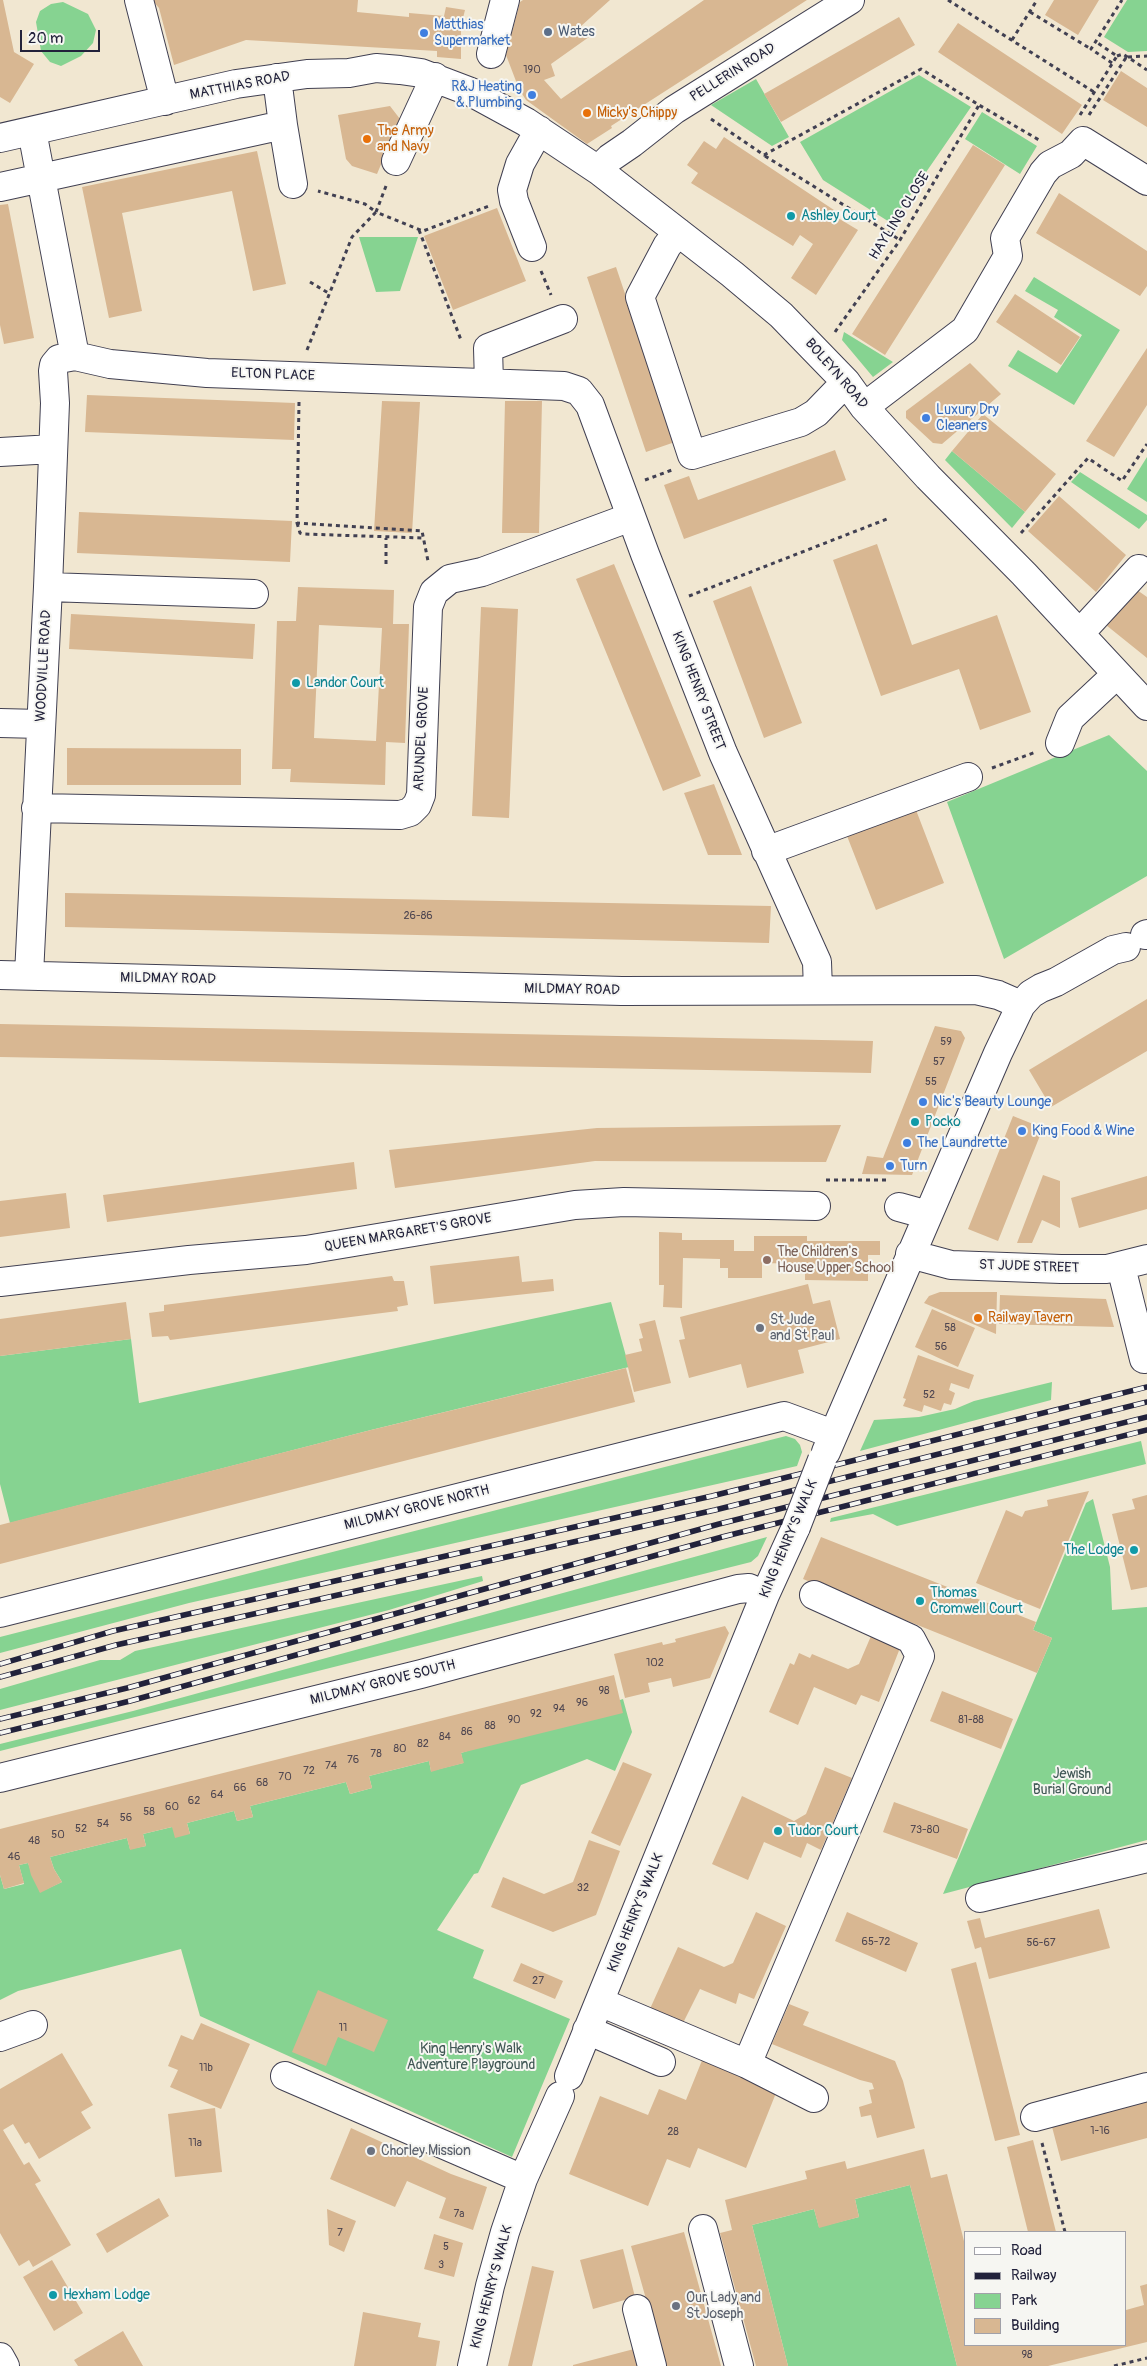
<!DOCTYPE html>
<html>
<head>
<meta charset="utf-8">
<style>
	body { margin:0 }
	#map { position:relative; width:1147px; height:2366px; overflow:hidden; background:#f1e7d1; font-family:Pangolin,sans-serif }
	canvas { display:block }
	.legend { position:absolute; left:964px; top:2231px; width:162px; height:115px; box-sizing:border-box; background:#f6f6f2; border:1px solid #a1a1a9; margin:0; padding:6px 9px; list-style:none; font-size:15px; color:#22223b }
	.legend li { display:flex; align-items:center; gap:10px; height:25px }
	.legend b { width:25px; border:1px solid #a1a1a9 }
	.scale { position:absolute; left:20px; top:30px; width:80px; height:22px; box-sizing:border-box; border:2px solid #22223b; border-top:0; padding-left:6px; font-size:15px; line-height:18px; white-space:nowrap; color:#22223b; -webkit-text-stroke:4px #f6f6f2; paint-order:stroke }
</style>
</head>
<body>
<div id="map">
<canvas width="1147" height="2366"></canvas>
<ul class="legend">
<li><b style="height:6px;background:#fff"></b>Road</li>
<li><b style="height:6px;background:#22223b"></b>Railway</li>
<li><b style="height:14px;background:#86d391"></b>Park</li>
<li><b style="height:14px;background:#d8b792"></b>Building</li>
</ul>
<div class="scale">20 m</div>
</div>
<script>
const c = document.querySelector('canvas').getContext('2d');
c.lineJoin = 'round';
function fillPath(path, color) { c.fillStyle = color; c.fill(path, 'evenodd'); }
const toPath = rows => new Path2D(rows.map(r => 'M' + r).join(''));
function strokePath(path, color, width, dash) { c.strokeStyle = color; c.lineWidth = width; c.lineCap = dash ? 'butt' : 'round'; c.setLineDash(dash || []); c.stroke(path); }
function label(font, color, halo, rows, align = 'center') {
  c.font = font + ' Pangolin,sans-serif'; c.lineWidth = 4; c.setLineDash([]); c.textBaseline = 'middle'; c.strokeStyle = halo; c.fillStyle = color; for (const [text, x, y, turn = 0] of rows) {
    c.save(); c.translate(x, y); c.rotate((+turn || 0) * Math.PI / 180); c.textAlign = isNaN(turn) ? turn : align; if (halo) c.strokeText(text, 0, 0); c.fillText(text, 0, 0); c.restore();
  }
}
const green = toPath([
	[1127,0,1147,0,1147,51,1128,52,1104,37],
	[63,2,88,14,96,30,93,43,81,56,61,66,50,62,41,51,36,22,40,11,51,4],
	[919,75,971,107,891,223,823,180,800,142],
	[756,79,789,137,772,146,711,105],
	[982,112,1037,146,1020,174,965,139],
	[359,237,418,237,400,291,376,292],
	[1034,277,1120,330,1074,405,1008,366,1018,350,1057,373,1082,335,1054,317,1058,310,1025,291],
	[844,332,893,362,873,377,842,340],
	[952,451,1025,512,1012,528,945,460],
	[1147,457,1147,502,1127,489],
	[1080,472,1147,515,1147,520,1139,529,1071,482],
	[1109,735,1147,771,1147,876,1004,959,947,802],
	[611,1302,629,1367,371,1430,10,1523,0,1484,0,1356,131,1339,139,1403],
	[1052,1382,1051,1400,860,1451,874,1420,919,1417,955,1409,974,1401],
	[786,1436,795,1439,800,1445,802,1452,797,1466,189,1603,0,1653,0,1637],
	[1141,1441,1146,1464,897,1526,873,1514,830,1522,831,1518],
	[1093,1499,1110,1567,1112,1610,1147,1607,1147,1840,943,1894,1052,1638,1033,1630,1086,1503],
	[767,1537,758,1556,751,1562,0,1751,0,1744,133,1711],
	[482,1576,483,1581,389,1610,0,1710,0,1689,100,1660,120,1660,135,1651],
	[623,1699,632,1732,615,1771,587,1759,521,1785,478,1873,474,1874,437,1930,484,1950,473,1978,570,2019,512,2157,200,2016,181,1949,18,1991,0,2000,0,1875,4,1889,24,1884,19,1865,28,1863,40,1892,62,1882,54,1869,50,1857,127,1838,130,1849,146,1846,143,1834,172,1827,190,1834,187,1823,234,1811,237,1821,253,1817,250,1806,346,1782,350,1794,372,1788,369,1776,429,1761,431,1771,463,1763,461,1753],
	[910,2185,957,2366,788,2366,752,2225,814,2209,819,2227,859,2217,855,2199]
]);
const building = toPath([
	[0,0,3,0,14,52,34,64,10,103,0,97],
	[152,0,358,0,357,12,409,17,409,13,444,16,446,7,465,10,461,26,461,59,437,57,437,51,246,40,174,65,159,8],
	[523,0,610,0,580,27,589,37,551,64,555,76,544,80,561,99,704,0,807,0,611,126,612,128,587,144,526,100,519,89,506,55,520,2],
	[1054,0,1099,0,1078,35,1045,15],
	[899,17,915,45,781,122,764,94],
	[958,23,1082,105,1062,134,938,52],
	[1121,71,1147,88,1147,127,1103,100],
	[390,106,400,119,377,174,352,166,346,159,338,115],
	[724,137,840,214,838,218,858,230,816,295,791,278,813,244,800,235,793,246,691,183,698,173,687,165,704,141,716,149],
	[973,145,1005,165,885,355,852,334],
	[257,151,286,284,253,291,232,191,122,213,142,311,109,318,82,187],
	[1059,193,1147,251,1147,286,1140,296,1036,233],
	[8,204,34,338,4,344,0,325,0,205],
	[497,208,526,281,453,310,424,236],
	[616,267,675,442,646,452,587,277],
	[1015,294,1080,337,1061,365,996,322],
	[1147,348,1147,405,1114,457,1086,441],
	[970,363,1001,394,942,444,933,443,906,418,906,411],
	[87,395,295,403,294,440,85,432],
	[382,401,420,402,412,533,374,531],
	[505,401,542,401,539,533,502,533],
	[983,414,1056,474,1025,512,952,451],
	[835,450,846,480,684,539,664,485,689,476,698,500],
	[1059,496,1126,555,1096,592,1028,531],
	[79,512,292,521,290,562,77,553],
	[877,544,912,645,997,615,1031,712,980,730,959,669,881,696,833,560],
	[614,564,701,776,663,791,576,579],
	[751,586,802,723,764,738,713,601],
	[298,587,394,590,393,624,409,624,405,743,386,742,385,785,290,782,291,769,272,769,277,621,296,621],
	[319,625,382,628,376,741,314,738],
	[1137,590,1147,597,1147,658,1106,625],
	[481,607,518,609,509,818,472,816],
	[71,614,255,624,253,659,69,649],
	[67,748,241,749,241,785,67,785],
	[714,784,742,855,708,855,684,793],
	[916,810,944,883,876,910,847,836],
	[65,893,771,906,769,943,65,927],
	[1147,999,1147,1051,1051,1107,1029,1070],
	[0,1024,873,1041,871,1073,0,1057],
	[935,1026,961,1031,965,1038,912,1175,862,1174,867,1156,883,1158],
	[1013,1116,1043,1128,998,1241,968,1229],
	[841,1125,826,1162,595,1161,395,1188,389,1150,597,1128],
	[354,1162,357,1189,107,1222,103,1195],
	[1043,1175,1060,1181,1060,1228,1042,1220,1032,1243,1017,1243],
	[1147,1176,1147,1209,1079,1228,1071,1198],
	[66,1193,70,1228,0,1237,0,1201],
	[659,1232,682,1233,682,1240,734,1240,734,1251,754,1251,754,1236,807,1236,807,1241,880,1241,880,1255,868,1255,868,1281,805,1280,805,1264,762,1263,762,1278,728,1278,728,1268,720,1268,720,1259,683,1258,682,1308,663,1307,664,1285,659,1285],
	[519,1256,522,1282,553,1279,554,1291,434,1304,430,1266],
	[392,1276,394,1281,404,1281,408,1305,397,1307,398,1311,170,1340,168,1336,152,1337,149,1313,164,1311,164,1305],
	[808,1284,813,1304,830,1300,840,1339,798,1350,804,1373,747,1388,741,1364,689,1378,679,1340,685,1339,680,1317],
	[940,1292,997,1292,996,1334,924,1303,929,1296],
	[1000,1295,1106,1299,1114,1327,999,1324],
	[126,1302,131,1339,0,1356,0,1319],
	[932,1309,975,1328,958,1367,915,1347],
	[655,1320,671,1383,634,1392,625,1355,642,1351,639,1339,643,1338,639,1324],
	[918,1355,974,1375,969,1389,951,1383,949,1390,955,1393,951,1405,944,1403,941,1411,924,1405,922,1412,903,1406,906,1399,903,1398],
	[626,1368,635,1402,0,1564,0,1525,371,1430],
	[1089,1491,1040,1609,976,1583,1006,1510,1022,1517,1025,1511,1048,1506,1047,1500],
	[1147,1495,1147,1587,1131,1590,1112,1514,1135,1509,1132,1499],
	[821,1537,1036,1622,1033,1630,1052,1638,1037,1673,803,1579],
	[725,1626,729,1633,710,1678,673,1687,671,1678,648,1683,650,1692,625,1698,614,1654,662,1642,663,1645,676,1642,675,1639],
	[871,1636,900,1648,879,1702,861,1695,856,1705,814,1687,798,1725,769,1712,790,1663,794,1665,799,1653,810,1658,812,1654,848,1669,859,1664],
	[614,1675,623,1713,461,1753,464,1763,441,1769,431,1772,429,1761,369,1776,372,1788,350,1794,346,1782,250,1806,253,1817,237,1821,234,1811,187,1823,190,1834,175,1838,172,1827,143,1834,146,1846,130,1850,127,1838,50,1857,54,1869,62,1882,40,1893,31,1875,28,1863,19,1865,24,1883,4,1889,0,1875,0,1829],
	[942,1691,1013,1719,1001,1749,930,1721],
	[623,1762,652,1774,620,1846,591,1833],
	[825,1767,852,1778,821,1850,807,1843,801,1858,764,1842,748,1880,712,1864,742,1796,794,1821,806,1814],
	[894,1802,968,1829,957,1859,883,1832],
	[589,1840,620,1851,596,1915,553,1932,491,1907,503,1877,544,1894,573,1882],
	[1099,1909,1110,1948,989,1979,981,1947,975,1949,967,1921,980,1918,985,1938],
	[756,1912,786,1926,754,1999,739,1993,736,2004,700,1989,681,2027,649,2011,678,1947,724,1967,733,1963],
	[847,1912,918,1943,906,1972,835,1941],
	[976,1962,1020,2135,995,2141,951,1969],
	[521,1963,563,1981,555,1999,513,1981],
	[318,1990,388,2020,374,2052,338,2037,326,2066,292,2052],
	[789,2004,809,2012,803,2025,895,2061,903,2081,915,2128,877,2138,871,2115,861,2117,859,2107,872,2103,869,2090,874,2089,872,2083,860,2080,772,2044],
	[201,2023,250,2044,221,2109,170,2087,178,2070,168,2066,181,2035,193,2040],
	[62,2053,93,2105,81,2112,91,2128,39,2159,29,2142,25,2144,13,2124,3,2130,24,2165,29,2162,41,2181,35,2184,71,2245,33,2267,29,2260,19,2266,0,2233,0,2089],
	[703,2058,778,2088,746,2168,698,2148,690,2168,667,2159,648,2206,569,2174,600,2096,648,2115,659,2089,686,2100],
	[1147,2099,1147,2138,1061,2161,1051,2123],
	[215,2108,222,2172,175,2177,168,2114],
	[351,2128,451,2174,487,2187,473,2230,439,2218,446,2198,407,2181,395,2207,330,2179],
	[1033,2140,1056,2232,1028,2232,1007,2147],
	[924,2149,931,2178,947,2174,966,2249,966,2345,1126,2345,1126,2310,1144,2305,1140,2286,1147,2284,1147,2342,1048,2366,957,2366,910,2185,855,2199,859,2217,819,2228,814,2209,752,2225,788,2366,756,2366,720,2233,732,2230,725,2200,807,2179,805,2171,845,2161,847,2169],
	[159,2198,169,2216,107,2253,96,2234],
	[327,2209,356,2221,344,2252,329,2245],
	[684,2232,721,2366,665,2366,631,2246],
	[434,2234,463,2243,454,2277,424,2269],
	[623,2249,635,2297,593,2309,580,2260],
	[52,2260,83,2313,54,2331,23,2277],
	[532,2266,554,2271,532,2366,508,2366],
	[363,2312,421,2323,418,2337,440,2341,436,2366,354,2366],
	[123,2331,143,2366,78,2366,74,2360],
	[634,2349,639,2366,573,2366,573,2365]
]);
const path = toPath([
	[948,0,1094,92],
	[1030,12,1091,49],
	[1012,40,1037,0],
	[1117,56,1123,54,1147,70],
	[1128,57,1147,56],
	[1112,63,1091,49,1122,0],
	[1080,115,1117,56,1096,42],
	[1089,115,1127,56],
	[711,119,764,155,921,69,979,105,1039,140],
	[765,156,900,240],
	[386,186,376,212,423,231,489,206],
	[419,230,461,340],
	[541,271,551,295],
	[310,282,330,294],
	[835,332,900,240,979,105],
	[307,350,352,237,376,212,365,204,318,191],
	[299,402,297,523,422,531,428,561],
	[645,480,672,470],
	[297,523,300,533,303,534,424,538],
	[1021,533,1088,458,1122,481,1147,444],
	[386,564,386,538],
	[689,596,887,519],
	[992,768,1036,752],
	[826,1180,890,1180],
	[1042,2143,1065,2232],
	[1114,2366,1147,2358]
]);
const minor = toPath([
	[139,0,165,101],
	[491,54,505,0],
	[283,125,293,184],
	[32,131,75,356],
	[0,138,236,84,307,74,349,73,376,68,400,70,421,73,471,92,526,122,598,170,732,274,781,315,846,382,864,407,928,477,1024,574,1147,706],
	[396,161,435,77],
	[598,170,610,158,632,143,674,110,850,0],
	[0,187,283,125,277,78],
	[678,232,667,246,640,297,692,455,801,422,816,413,846,382],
	[532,247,514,201,512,190,520,164,539,130],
	[489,383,488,348,563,319],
	[864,407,965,330,1008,256,1005,238,1043,173,1050,165,1071,154,1083,141,1147,181],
	[0,452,53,449],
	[48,587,254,594],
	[1080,633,1139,569],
	[0,723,40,724],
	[1060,743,1070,718,1117,674],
	[36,808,400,815,410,812,417,805,421,795,428,607,434,592,450,579,482,572,631,517],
	[766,851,968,777],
	[1145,935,1147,934],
	[0,975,622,991,976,990,998,995,1021,1005],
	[29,975,48,587,55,403,53,371,54,365,59,359,75,356,110,364,207,373,564,386,579,391,590,405,645,554,723,753,817,962,818,990],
	[899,1207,928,1215],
	[910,1254,951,1265,1061,1269,1107,1269,1147,1259],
	[1121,1267,1144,1359],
	[0,1282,189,1260,306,1250,575,1205,624,1202,816,1206],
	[826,1452,998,1053,1021,1005,1031,994,1041,988,1056,982,1113,950,1126,947],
	[0,1613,784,1416,833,1434],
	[0,1778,421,1674,738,1589,749,1588,765,1595],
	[980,1898,1147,1858],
	[600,2002,747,2064,920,1656,911,1639,814,1595],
	[587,2030,661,2062],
	[0,2037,33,2025],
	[747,2064,814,2098],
	[285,2076,523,2179],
	[569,2076,765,1595,796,1527],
	[1035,2117,1147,2087],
	[703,2229,739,2366],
	[637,2309,652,2366],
	[0,2357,5,2366],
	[472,2366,490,2286,505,2232,523,2179,560,2096]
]);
const rail = toPath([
	[0,1664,113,1631,712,1496,1147,1387],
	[0,1677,116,1645,715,1510,1147,1402],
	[0,1719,127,1688,719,1524,1147,1417],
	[0,1733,130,1701,722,1537,1147,1430]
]);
const minorBridge = toPath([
	[796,1527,822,1460]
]);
const markers = [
	[548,32,5,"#5c6f8a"],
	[424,33,5,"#3f7fe0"],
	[532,95,5,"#3f7fe0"],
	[587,113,5,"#e8710a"],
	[367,139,5,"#e8710a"],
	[791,216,5,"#0f9aa8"],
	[926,418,5,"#3f7fe0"],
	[296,683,5,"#0f9aa8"],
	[923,1102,5,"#3f7fe0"],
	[915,1122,5,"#0f9aa8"],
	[1022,1131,5,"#3f7fe0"],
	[907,1143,5,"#3f7fe0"],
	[890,1166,5,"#3f7fe0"],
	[767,1260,5,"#8d6e63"],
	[978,1318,5,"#e8710a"],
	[760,1328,5,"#6b7280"],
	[1134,1550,5,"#0f9aa8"],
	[920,1601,5,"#0f9aa8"],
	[778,1831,5,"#0f9aa8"],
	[371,2151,5,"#6b7280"],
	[53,2295,5,"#0f9aa8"],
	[676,2306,5,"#6b7280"]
];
const numberNames = [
	["190",532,70],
	["26-86",418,916],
	["59",946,1042],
	["57",939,1062],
	["55",931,1082],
	["58",950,1328],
	["56",941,1347],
	["52",929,1395],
	["102",655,1663],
	["98",604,1691],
	["96",582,1703],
	["94",559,1709],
	["92",536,1714],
	["90",514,1720],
	["81-88",971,1720],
	["88",490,1726],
	["86",467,1732],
	["84",445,1737],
	["82",423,1744],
	["80",400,1749],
	["78",376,1754],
	["76",353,1760],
	["74",331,1766],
	["72",309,1771],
	["70",285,1777],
	["68",262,1783],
	["66",240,1788],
	["64",217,1795],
	["62",194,1801],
	["60",172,1807],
	["58",149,1812],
	["56",126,1818],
	["54",103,1824],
	["52",81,1829],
	["73-80",925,1830],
	["50",58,1835],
	["48",34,1841],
	["46",14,1857],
	["32",583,1888],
	["65-72",876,1942],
	["56-67",1041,1943],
	["27",538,1981],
	["11",343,2028],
	["11b",206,2068],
	["1-16",1100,2131],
	["28",673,2132],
	["11a",195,2143],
	["7a",459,2214],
	["7",340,2233],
	["5",446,2247],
	["3",441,2265],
	["98",1027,2355]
];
const shopNames = [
	["Matthias",434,25],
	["Supermarket",434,41],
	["R&J Heating",522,87,"right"],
	["& Plumbing",522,103,"right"],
	["Luxury Dry",936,410],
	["Cleaners",936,426],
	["Nic's Beauty Lounge",933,1102],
	["King Food & Wine",1032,1131],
	["The Laundrette",917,1143],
	["Turn",900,1166]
];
const serviceNames = [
	["Wates",558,32]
];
const streetNames = [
	["PELLERIN ROAD",733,73,-32],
	["MATTHIAS ROAD",240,86,-11],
	["HAYLING CLOSE",900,216,-58],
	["BOLEYN ROAD",836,374,49],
	["ELTON PLACE",273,375,2],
	["WOODVILLE ROAD",44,666,-87],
	["KING HENRY STREET",698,691,69],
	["ARUNDEL GROVE",422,739,-87],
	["MILDMAY ROAD",168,979,1],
	["MILDMAY ROAD",572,990,1],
	["QUEEN MARGARET'S GROVE",408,1233,-10],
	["ST JUDE STREET",1029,1267,2],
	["MILDMAY GROVE NORTH",417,1508,-14],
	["KING HENRY'S WALK",789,1539,-67],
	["MILDMAY GROVE SOUTH",383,1683,-14],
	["KING HENRY'S WALK",636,1913,-68],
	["KING HENRY'S WALK",492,2287,-75]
];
const foodNames = [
	["Micky's Chippy",597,113],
	["The Army",377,131],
	["and Navy",377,147],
	["Railway Tavern",988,1318]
];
const cultureNames = [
	["Ashley Court",801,216],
	["Landor Court",306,683],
	["Pocko",925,1122],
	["The Lodge",1124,1550,"right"],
	["Thomas",930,1593],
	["Cromwell Court",930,1609],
	["Tudor Court",788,1831],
	["Hexham Lodge",63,2295]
];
const educationNames = [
	["The Children's",777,1252],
	["House Upper School",777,1268]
];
const worshipNames = [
	["St Jude",770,1320],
	["and St Paul",770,1336],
	["Chorley Mission",381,2151],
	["Our Lady and",686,2298],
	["St Joseph",686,2314]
];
const parkNames = [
	["Jewish",1072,1774],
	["Burial Ground",1072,1790],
	["King Henry's Walk",471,2049],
	["Adventure Playground",471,2065]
];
fillPath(green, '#86d391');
fillPath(building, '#d8b792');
strokePath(minor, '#414052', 30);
strokePath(path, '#414052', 3, [4, 4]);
strokePath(minor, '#fff', 28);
strokePath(rail, '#22223b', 5.5);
strokePath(rail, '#f6f6f2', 4, [11]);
strokePath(minorBridge, '#414052', 30, []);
strokePath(minorBridge, '#fff', 28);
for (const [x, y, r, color] of markers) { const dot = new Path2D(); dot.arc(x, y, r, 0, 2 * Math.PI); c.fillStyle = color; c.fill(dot); strokePath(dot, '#f6f6f2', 2); }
label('11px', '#504751', null, numberNames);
label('14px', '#366cbe', '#f6f6f2', shopNames, 'left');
label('14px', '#4e5e75', '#f6f6f2', serviceNames, 'left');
label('14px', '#22223b', '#f6f6f2', streetNames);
label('14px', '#c56008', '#f6f6f2', foodNames, 'left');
label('14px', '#0d838f', '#f6f6f2', cultureNames, 'left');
label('14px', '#785e54', '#f6f6f2', educationNames, 'left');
label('14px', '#5b616d', '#f6f6f2', worshipNames, 'left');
label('14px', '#405755', '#f6f6f2', parkNames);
</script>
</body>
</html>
